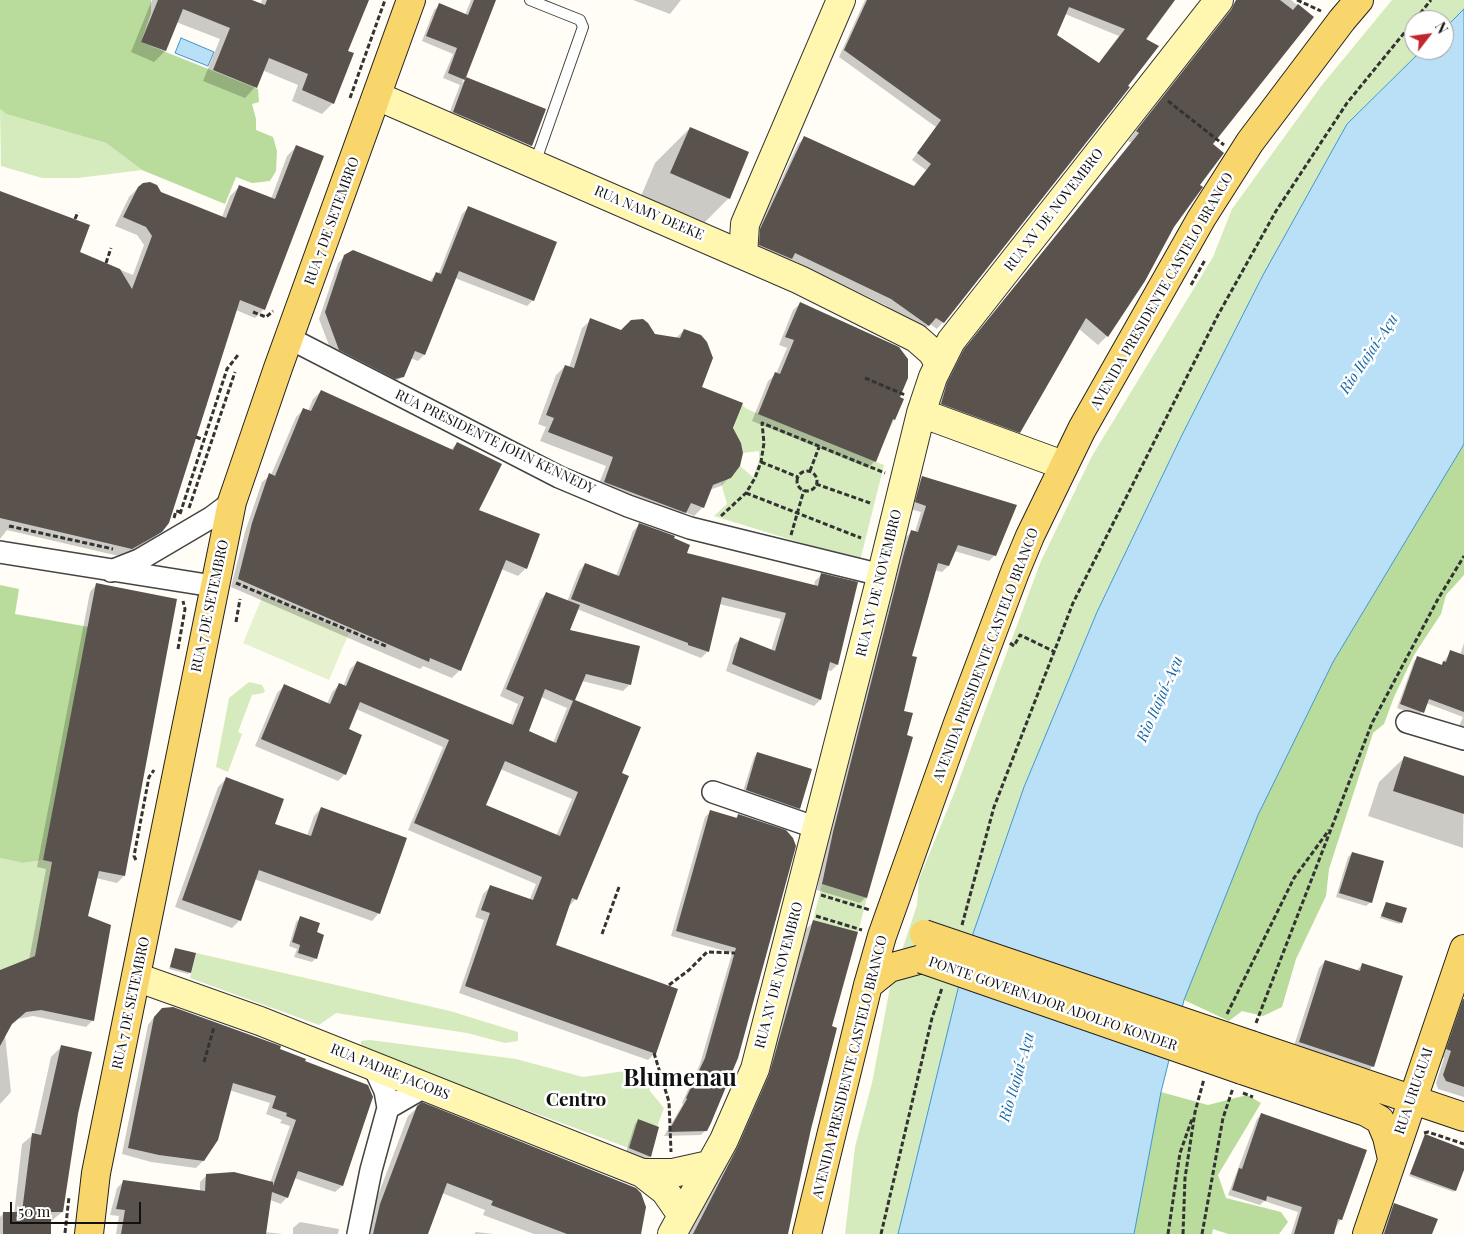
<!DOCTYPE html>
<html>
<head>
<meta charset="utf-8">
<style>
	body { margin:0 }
	#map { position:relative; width:1464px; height:1234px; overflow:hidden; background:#fffdf5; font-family:"Playfair Display",serif }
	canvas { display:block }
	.north { position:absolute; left:1404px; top:10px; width:50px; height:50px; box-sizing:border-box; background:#fff; border:1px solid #a0a0a0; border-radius:50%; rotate:60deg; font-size:14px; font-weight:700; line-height:20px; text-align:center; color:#111 }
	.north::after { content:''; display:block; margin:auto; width:18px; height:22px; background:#c4262e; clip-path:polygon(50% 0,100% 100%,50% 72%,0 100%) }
	.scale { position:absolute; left:10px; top:1202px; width:131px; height:22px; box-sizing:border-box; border:2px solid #111; border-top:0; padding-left:6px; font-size:15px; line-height:18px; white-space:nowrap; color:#111; -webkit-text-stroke:4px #fff; paint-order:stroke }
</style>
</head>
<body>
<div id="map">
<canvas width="1464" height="1234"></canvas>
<div class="north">N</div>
<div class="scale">50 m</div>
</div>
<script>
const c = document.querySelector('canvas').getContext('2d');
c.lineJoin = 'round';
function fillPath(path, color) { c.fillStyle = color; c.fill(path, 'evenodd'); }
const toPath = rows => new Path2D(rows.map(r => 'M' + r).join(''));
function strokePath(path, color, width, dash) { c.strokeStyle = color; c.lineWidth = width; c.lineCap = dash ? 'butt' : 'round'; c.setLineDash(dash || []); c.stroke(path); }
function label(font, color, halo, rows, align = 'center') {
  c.font = font + ' "Playfair Display",serif'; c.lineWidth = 5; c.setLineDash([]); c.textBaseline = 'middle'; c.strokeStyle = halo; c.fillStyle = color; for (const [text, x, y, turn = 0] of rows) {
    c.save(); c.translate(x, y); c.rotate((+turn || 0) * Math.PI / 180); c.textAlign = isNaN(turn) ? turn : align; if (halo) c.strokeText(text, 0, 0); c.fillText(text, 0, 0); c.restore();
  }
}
const green = toPath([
	[1392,0,1464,0,1464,9,1444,29,1444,20,1414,20,1414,50,1422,50,1347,124,1263,275,1182,435,1097,612,1024,787,968,948,898,1234,845,1234,855,1147,872,1083,890,987,917,905,919,879,955,791,1041,561,1092,456,1213,257,1232,209,1322,85],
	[0,109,6,114,106,143,142,170,78,178,42,178,1,166],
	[742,405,747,409,884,465,860,561,714,516,727,504,721,483,731,478,740,466,753,477,759,460,759,451,743,453,741,443,733,430],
	[249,682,262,685,265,691,263,693,252,695,238,732,242,734,228,772,216,767,229,698],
	[0,858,23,863,43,860,52,862,35,956,0,970],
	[823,880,824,885,828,886,865,897,868,894,858,932,813,920],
	[196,953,450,1011,518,1032,518,1041,505,1043,467,1033,336,1013,319,1025,190,978],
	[370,1040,516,1059,583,1077,632,1070,646,1077,650,1091,664,1108,657,1127,638,1119,629,1148,370,1052,361,1046,361,1041]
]);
const forest = toPath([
	[0,0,151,0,151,13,141,42,258,89,259,102,252,104,256,119,256,130,273,137,277,151,276,171,270,181,252,183,236,177,225,204,142,170,106,143,6,114,0,109],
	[1464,444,1464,575,1446,595,1441,614,1414,655,1394,697,1384,724,1373,733,1329,869,1326,896,1296,959,1282,1007,1263,1016,1242,1011,1229,1021,1184,1000,1223,902,1258,815,1333,662],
	[0,585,19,589,15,614,89,627,43,860,23,863,0,858],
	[1161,1092,1208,1105,1247,1095,1261,1103,1218,1175,1226,1198,1281,1212,1288,1222,1279,1234,1228,1234,1213,1229,1212,1234,1134,1234]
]);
const pitch = toPath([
	[263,595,349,633,329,680,243,643]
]);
const water = toPath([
	[1464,9,1464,444,1333,662,1258,815,1184,1000,1161,1092,1134,1234,898,1234,968,948,1024,787,1097,612,1182,435,1263,275,1347,124,1422,50,1444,50,1444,29,1464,9],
	[181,38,214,52,208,66,175,53,181,38]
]);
const shadow = toPath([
	[152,0,249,0,260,5,262,0,367,0,347,51,333,103,322,114,292,101,298,85,262,70,255,87,245,98,203,81,220,39,176,22,165,51,154,62,131,52],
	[471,0,495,0,462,83,466,79,545,110,531,146,524,152,447,119,460,85,443,78,453,54,422,41,434,10,440,5,465,15],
	[633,0,681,0,670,14],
	[865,0,1175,0,943,322,937,329,930,324,922,332,885,305,790,259,784,265,754,252,755,236,798,144,804,138,913,187,926,170,912,160,936,127,839,57],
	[1065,14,1119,36,1098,64,1055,36],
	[1236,0,1291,0,1312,17,1211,144,1198,185,1107,336,1098,345,1079,329,1019,432,1010,441,932,413,956,360,1131,143,1128,141],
	[690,128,729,198,694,233,636,208,655,163],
	[296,147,264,309,255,318,236,310,161,531,152,540,123,557,7,530,0,539,0,193,79,253,133,275,144,245,137,235,115,226,129,197,138,188,160,193,222,217,230,196,239,187,271,199,287,156],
	[468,208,533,300,527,306,455,278,424,355,418,361,410,358,403,376,396,382,333,356,319,319,338,263,345,256,429,282,436,274,438,275,462,214],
	[801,303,903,400,875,461,868,468,752,421,768,381,776,374,787,348,779,345,793,310],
	[591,320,621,331,675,339,684,330,701,388,732,429,730,477,721,486,709,490,703,507,694,516,685,512,676,521,596,491,606,466,540,441,546,427,538,424,556,375,565,366,569,368,582,328],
	[321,391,450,450,458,443,477,511,526,568,518,576,501,569,460,670,452,678,423,666,420,669,231,587,245,532,262,482,271,475,296,417,304,409,308,411,313,399],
	[922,478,995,555,989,561,954,551,948,566,942,572,934,570,910,657,903,712,866,897,860,903,817,890,827,840,899,560,905,538,912,531,915,532,921,512,910,509,916,484],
	[639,525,673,539,685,554,814,586,815,581,821,575,837,665,831,671,827,670,820,700,814,706,726,671,734,645,741,638,771,651,781,619,719,604,708,651,701,658,577,609,568,631,630,684,623,691,582,681,573,700,621,773,576,899,569,906,554,946,655,1053,648,1060,459,993,484,920,475,917,483,894,490,887,529,901,536,884,408,830,443,747,356,709,347,730,345,774,338,781,255,746,277,693,284,686,327,704,332,692,339,685,343,687,350,669,357,662,510,725,518,704,500,696,540,600,547,593,567,602,579,571,585,564,616,576,633,531],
	[541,697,567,708,553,743,527,732],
	[500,769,572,799,556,836,485,806],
	[96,585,124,876,117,883,96,878,87,917,93,1020,86,1027,33,1016,18,1019,10,1026,5,1035,11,1092,0,1104,0,971,29,960,46,869,37,867,90,592],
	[1464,643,1464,728,1459,726,1463,717,1426,703,1419,716,1397,708,1414,661,1418,657,1441,665,1451,652,1460,655],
	[758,753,799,808,794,812,742,794,754,757],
	[1405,757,1464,777,1463,848,1368,816,1379,782],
	[226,779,274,824,307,836,314,816,321,808,379,913,372,921,254,879,240,920,232,928,175,907,218,787],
	[710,812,735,819,738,815,785,831,706,1130,701,1135,664,1136,683,1104,682,1103,700,1064,732,953,671,936,705,817],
	[1353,853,1371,902,1366,906,1336,897,1348,857],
	[1386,903,1401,922,1399,924,1380,918],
	[300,918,316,933,316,958,312,962,294,957,297,949,289,946,296,922],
	[814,921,831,1027,787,1234,688,1234,727,1159,802,933],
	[175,949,190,972,188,974,169,969],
	[1325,961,1356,971,1363,964,1373,1066,1366,1073,1293,1049,1319,968],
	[1464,999,1464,1097,1438,1089,1436,1083,1444,1058,1440,1057,1457,1006],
	[155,1016,278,1050,342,1186,335,1192,294,1178,287,1197,281,1204,270,1200,265,1232,283,1234,116,1234,119,1216,110,1215,117,1188,124,1181,200,1191,200,1182,207,1175,270,1183,290,1126,280,1123,282,1120,266,1114,270,1103,229,1090,203,1161,196,1168,151,1162,122,1154,148,1025],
	[62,1046,77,1114,62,1212,50,1222,50,1234,0,1234,0,1217,3,1214,14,1214,22,1144,34,1134,51,1057],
	[418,1107,641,1234,534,1234,483,1215,485,1210,442,1193,426,1234,367,1234,371,1214,408,1116],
	[1262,1114,1341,1219,1332,1234,1291,1234,1298,1212,1264,1201,1260,1205,1228,1195,1257,1119],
	[638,1120,658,1128,650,1157,646,1160,626,1152,635,1124],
	[1425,1136,1464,1150,1464,1166,1454,1192,1409,1176],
	[1394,1204,1431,1234,1381,1234,1389,1210],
	[300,1222,339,1229,338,1234,293,1234,293,1228],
	[476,1232,494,1234,474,1234]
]);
const building = toPath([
	[158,0,252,0,265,5,267,0,369,0,348,51,354,53,334,104,302,90,308,74,269,58,257,88,213,70,230,28,183,9,166,51,141,42],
	[474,0,496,0,465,80,448,73,457,48,426,36,439,3,468,15],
	[867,0,1175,0,1146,39,1159,46,1128,86,1130,87,944,323,936,318,929,326,891,299,795,253,792,259,759,245,760,229,804,136,914,186,931,164,917,153,941,120,844,50],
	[1069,7,1125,29,1099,63,1057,35],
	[1236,0,1280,0,1293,10,1298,4,1314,17,1213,144,1224,153,1200,185,1203,187,1174,227,1145,281,1108,337,1086,318,1020,433,941,404,947,383,964,349,1139,133,1136,131,1231,10],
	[466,77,546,109,532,146,453,112],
	[690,127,749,152,730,199,670,173],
	[296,145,324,156,265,310,240,300,169,523,162,532,132,549,0,518,0,191,90,225,80,252,120,269,132,289,152,236,146,227,123,217,138,187,143,183,150,182,157,185,161,192,226,218,239,185,275,199],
	[468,206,557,242,534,301,459,271,425,355,415,351,404,377,395,379,339,350,325,312,344,255,353,250,432,282,436,272,441,274],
	[800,302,899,347,908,359,908,378,900,397,904,399,895,420,893,419,876,462,758,414,775,372,780,374,794,340,785,337],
	[590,318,621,330,631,320,643,319,648,323,655,334,680,338,684,329,701,335,707,342,713,358,702,387,743,403,733,428,741,443,743,453,740,466,731,478,713,485,704,508,691,503,686,513,604,482,613,457,548,432,554,418,546,415,565,365,574,368],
	[321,390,453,450,457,442,502,464,479,510,540,534,527,569,506,560,461,671,430,658,429,662,238,579,252,523,269,473,275,476,303,408,311,411],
	[922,476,1017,505,996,556,958,545,949,566,938,563,912,656,917,657,904,711,913,713,907,735,913,737,867,898,822,884,833,832,904,553,911,530,918,532,926,506,915,502],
	[639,523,675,536,674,538,690,545,687,553,818,586,821,573,858,582,838,665,830,662,821,700,732,664,740,637,775,651,786,613,722,597,709,652,688,645,688,643,571,599,585,563,619,576],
	[96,583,177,599,125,876,99,871,88,916,111,925,94,1021,41,1010,26,1012,12,1024,0,1046,0,970,35,956,52,862,43,860],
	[546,592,580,605,570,630,640,646,631,685,586,674,575,700,641,727,622,773,629,776,577,900,572,898,556,945,678,989,656,1054,465,986,490,913,481,910,490,885,533,900,542,877,414,823,449,740,360,702,349,729,362,735,346,775,261,739,284,684,330,704,339,683,346,686,357,661,513,725,524,697,506,689],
	[545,689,573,701,556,743,529,731],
	[505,761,578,792,560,836,486,805],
	[1450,650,1464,655,1464,712,1429,699,1424,713,1400,704,1417,656,1442,665,1443,661,1446,662],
	[757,752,812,769,800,809,746,790],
	[1404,756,1464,776,1464,814,1393,791],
	[226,777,284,799,275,824,311,836,321,807,407,838,380,914,259,870,241,921,182,900],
	[710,810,737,818,738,814,786,830,793,838,796,846,738,1058,711,1123,707,1131,668,1132,687,1099,686,1098,705,1058,736,948,676,931],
	[1352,852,1384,861,1372,903,1339,893],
	[1386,902,1407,908,1402,923,1381,916],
	[300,916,320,923,317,932,324,935,317,959,298,953,300,945,292,942],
	[813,920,858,932,832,1026,837,1028,811,1129,788,1234,693,1234,738,1146,769,1075],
	[175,948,196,953,191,973,170,967],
	[1325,960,1360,971,1362,963,1403,976,1374,1067,1299,1042],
	[1463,999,1464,999,1464,1087,1446,1081,1443,1075,1451,1051,1446,1049],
	[173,1007,281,1046,280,1049,306,1059,305,1061,368,1085,373,1097,343,1186,298,1171,288,1198,272,1192,266,1234,121,1234,125,1210,116,1209,123,1180,205,1191,206,1174,234,1172,273,1182,273,1186,296,1120,286,1116,287,1113,272,1108,276,1096,233,1083,218,1140,204,1161,159,1155,128,1148,154,1017,162,1008],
	[61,1045,92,1052,78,1114,63,1212,51,1212,51,1234,3,1234,3,1212,22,1212,32,1133,41,1135],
	[422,1102,636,1188,641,1193,646,1207,641,1234,567,1234,491,1205,493,1201,447,1183,428,1234,373,1234,380,1204,417,1106],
	[1261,1113,1367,1150,1342,1220,1338,1219,1334,1234,1294,1234,1302,1207,1267,1196,1266,1201,1232,1190,1239,1168,1242,1169],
	[638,1119,659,1127,651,1157,629,1148],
	[1425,1134,1464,1149,1464,1170,1456,1191,1410,1174],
	[1394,1203,1438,1219,1432,1234,1384,1234]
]);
const path = toPath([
	[1297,0,1321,11],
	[350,98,385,0],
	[1168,101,1224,145],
	[75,219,78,212],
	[106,263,111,248],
	[1191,285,1205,260],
	[253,312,266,317,273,311],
	[865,378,905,395],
	[196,437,204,440],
	[761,462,798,477],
	[810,471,819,447],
	'797 481a10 10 0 1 1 20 0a10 10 0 1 1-20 0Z',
	[816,484,870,503],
	[746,493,861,538],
	[189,508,235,372],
	[180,514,227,369,238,355],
	[721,516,746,493,755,478,761,462,764,443,762,423,885,473],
	[174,518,176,511,181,512],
	[9,526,113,549],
	[791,535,804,490],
	[236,583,388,647],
	[236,622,240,599],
	[1010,643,1014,646,1020,635,1055,652],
	[178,649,185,609,183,601],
	[136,860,134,856,149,777,154,770],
	[821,895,870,910],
	[816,916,862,930],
	[962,925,994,807,1073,603,1218,315,1276,211,1347,103,1431,0],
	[602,934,619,887],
	[669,985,689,970,707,952,735,953],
	[1227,1014,1294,878,1329,830],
	[1256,1023,1372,723,1438,599,1464,556],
	[654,1053,669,1102,671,1152],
	[204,1062,214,1027],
	[1424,1133,1428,1132,1464,1144],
	[65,1233,69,1197],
	[881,1234,932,1018,942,988],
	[1168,1234,1180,1153,1192,1119],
	[1183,1234,1185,1178,1195,1112,1204,1079],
	[1202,1234,1223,1118,1233,1088]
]);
const lane = toPath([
	[530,0,580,20,583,27,535,163]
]);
const street = toPath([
	[289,338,559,477,628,506,690,528,881,575],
	[0,552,213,586],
	[111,571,139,560,212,517,232,502],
	[1407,722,1464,739],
	[713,792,817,828],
	[388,1108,426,1086],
	[358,1234,371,1170,388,1108,385,1091,373,1065]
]);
const secondary = toPath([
	[377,96,800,280,916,338,932,352,939,364],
	[743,255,745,224,841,0],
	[921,413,1063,465],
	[136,977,260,1021,642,1173,665,1191,681,1214],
	[642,1173,673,1173,709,1165],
	[672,1234,724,1140,755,1069,878,589,921,413,933,377,951,341,1219,0]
]);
const primary = toPath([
	[868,985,889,968,922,959],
	[1251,1045,1464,1117],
	[1242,1070,1366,1112,1380,1120,1387,1137,1392,1159],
	[89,1234,96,1173,232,502,278,368,411,0],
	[807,1234,868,985,882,936,958,723,1015,572,1030,536,1082,429,1201,219,1250,142,1342,20,1359,0],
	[1367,1234,1464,949]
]);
const pathBridge = toPath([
	[1243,1093,1253,1097]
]);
const primaryBridge = toPath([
	[924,934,1251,1045],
	[922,959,1242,1070]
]);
const streetNames = [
	["RUA XV DE NOVEMBRO",1054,210,-52],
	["RUA NAMY DEEKE",649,213,23],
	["RUA 7 DE SETEMBRO",332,221,-70],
	["AVENIDA PRESIDENTE CASTELO BRANCO",1162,291,-60],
	["RUA PRESIDENTE JOHN KENNEDY",495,442,26],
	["RUA XV DE NOVEMBRO",879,583,-76],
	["RUA 7 DE SETEMBRO",210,606,-78],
	["AVENIDA PRESIDENTE CASTELO BRANCO",986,655,-69],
	["RUA XV DE NOVEMBRO",779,975,-75],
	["RUA 7 DE SETEMBRO",131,1003,-78],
	["PONTE GOVERNADOR ADOLFO KONDER",1053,1004,19],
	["AVENIDA PRESIDENTE CASTELO BRANCO",850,1067,-76],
	["RUA PADRE JACOBS",390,1072,22],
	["RUA URUGUAI",1414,1091,-71]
];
const waterNames = [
	["Rio Itajaí-Açu",1369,354,-56],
	["Rio Itajaí-Açu",1160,699,-66],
	["Rio Itajaí-Açu",1017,1077,-74]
];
const districtNames = [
	["Centro",576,1100]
];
const townNames = [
	["Blumenau",680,1079]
];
fillPath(green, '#d5ebbd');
fillPath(forest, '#b9dc9c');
fillPath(pitch, '#e6f2cf');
fillPath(water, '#b9e0f7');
strokePath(water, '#3f96cf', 1);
fillPath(shadow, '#0003');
fillPath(building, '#5a524d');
strokePath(lane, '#444', 12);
strokePath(street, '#444', 24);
strokePath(secondary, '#333', 30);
strokePath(primary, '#222', 30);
strokePath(path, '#333', 3, [5, 2.5]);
strokePath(lane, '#fff', 10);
strokePath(street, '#fff', 21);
strokePath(secondary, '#fff6b0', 28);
strokePath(primary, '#f9d66b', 28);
strokePath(primaryBridge, '#222', 30, []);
strokePath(pathBridge, '#333', 3, [5, 2.5]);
strokePath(primaryBridge, '#f9d66b', 28);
label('14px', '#111', '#fff', streetNames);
label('italic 15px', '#1768a6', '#fff', waterNames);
label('bold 19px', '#111', '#fff', districtNames);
label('bold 24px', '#111', '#fff', townNames);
</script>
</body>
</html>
